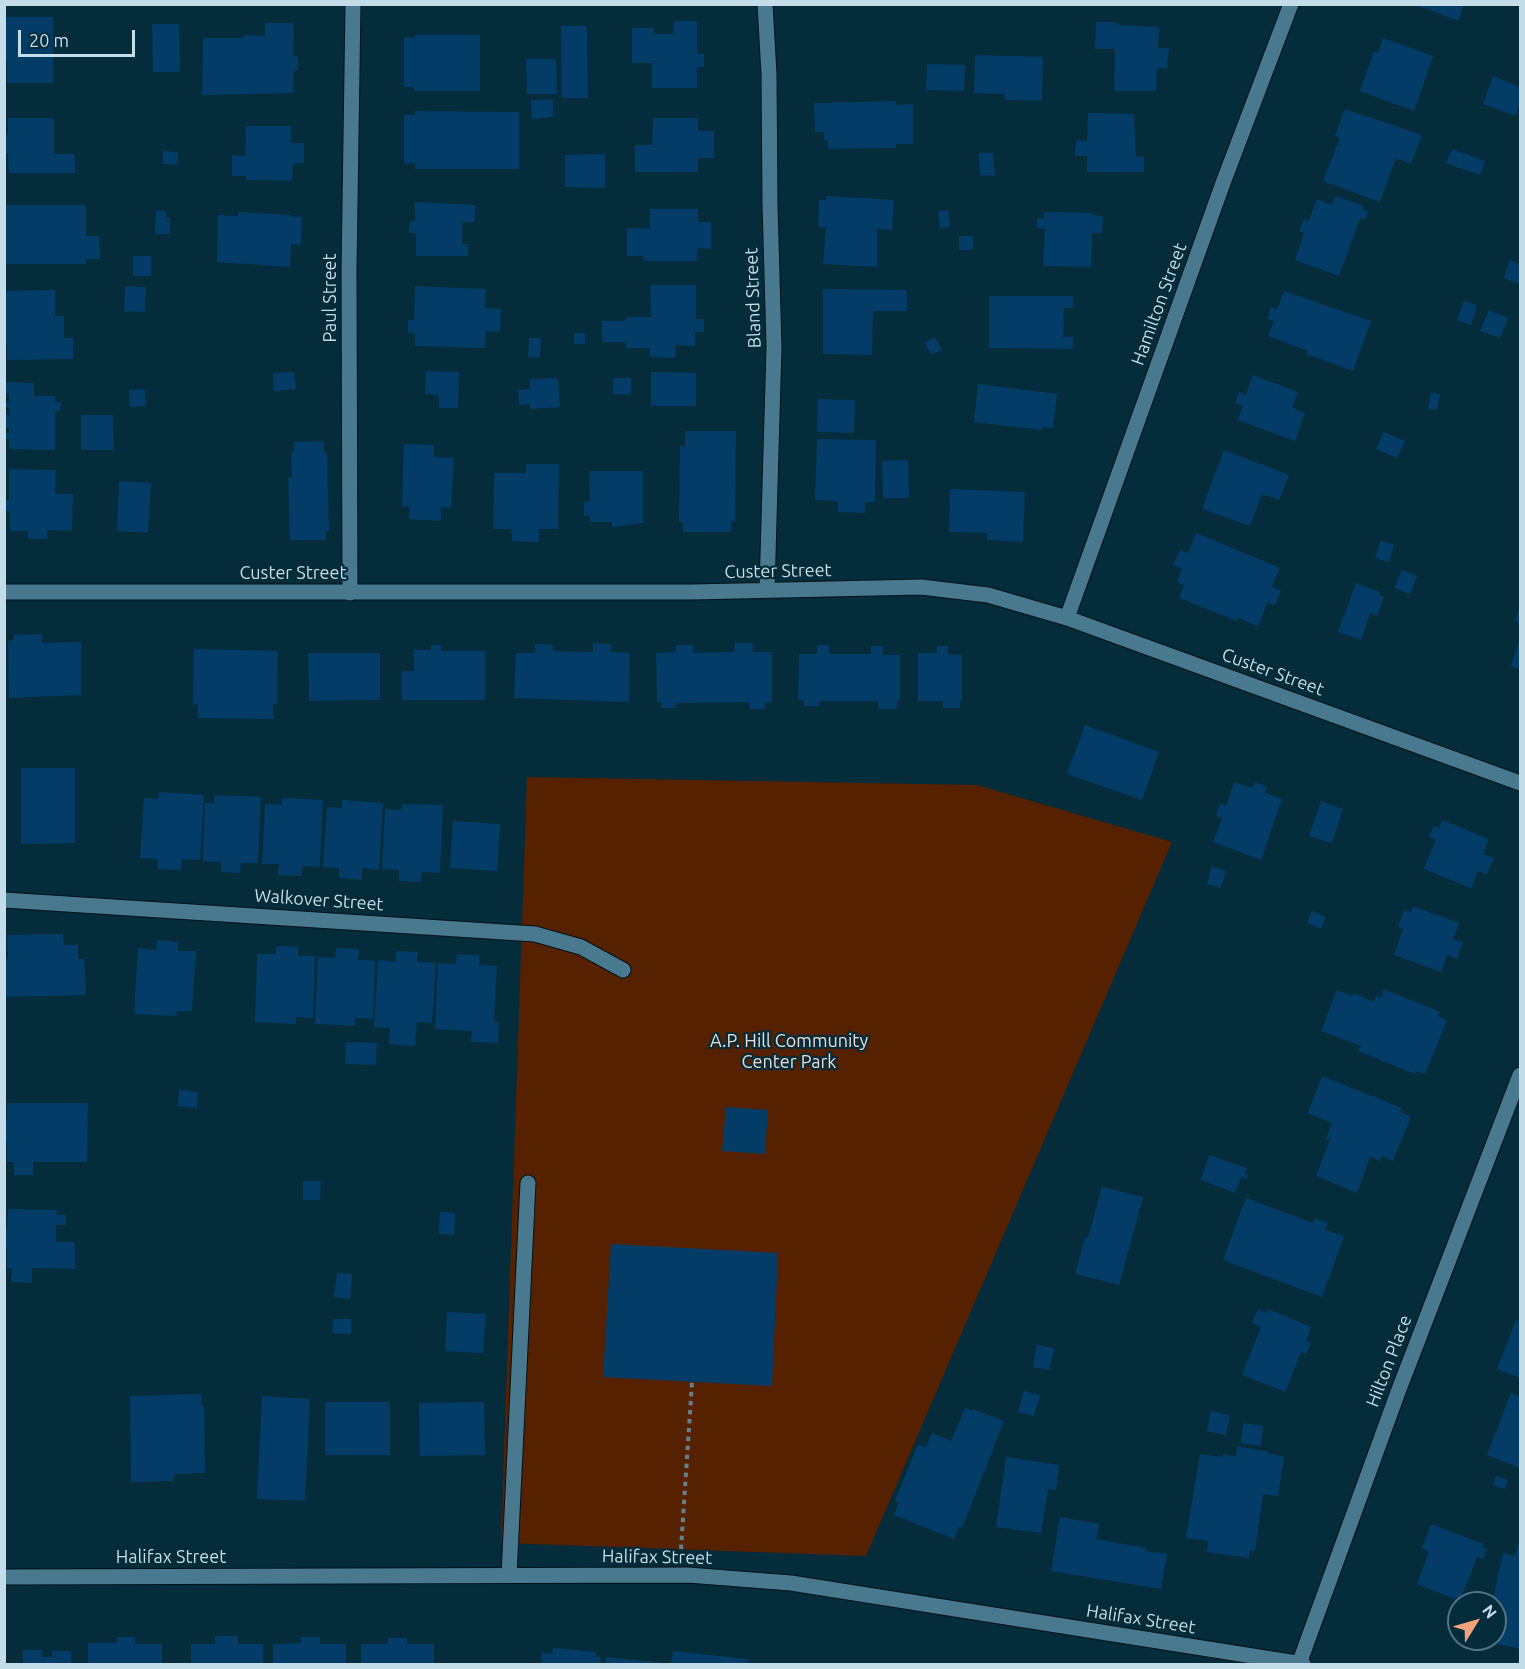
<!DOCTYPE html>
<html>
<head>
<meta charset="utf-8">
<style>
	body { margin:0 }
	#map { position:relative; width:1525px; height:1669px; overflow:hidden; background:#052c3a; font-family:Ubuntu,sans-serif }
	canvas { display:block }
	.frame { position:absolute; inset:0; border:6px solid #c5dde9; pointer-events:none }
	.north { position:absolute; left:1447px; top:1591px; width:60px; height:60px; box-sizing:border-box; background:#052c3a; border:2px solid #527380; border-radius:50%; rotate:53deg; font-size:16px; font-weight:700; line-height:24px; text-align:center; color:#c5dde9 }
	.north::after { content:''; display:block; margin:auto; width:21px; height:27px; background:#f0a27a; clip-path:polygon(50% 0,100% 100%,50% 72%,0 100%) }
	.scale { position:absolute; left:18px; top:30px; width:117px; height:27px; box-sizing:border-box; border:3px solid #c5dde9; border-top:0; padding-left:8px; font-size:18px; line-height:21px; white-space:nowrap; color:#c5dde9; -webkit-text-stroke:4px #052c3a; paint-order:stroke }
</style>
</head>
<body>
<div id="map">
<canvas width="1525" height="1669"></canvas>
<div class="frame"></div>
<div class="north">N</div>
<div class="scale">20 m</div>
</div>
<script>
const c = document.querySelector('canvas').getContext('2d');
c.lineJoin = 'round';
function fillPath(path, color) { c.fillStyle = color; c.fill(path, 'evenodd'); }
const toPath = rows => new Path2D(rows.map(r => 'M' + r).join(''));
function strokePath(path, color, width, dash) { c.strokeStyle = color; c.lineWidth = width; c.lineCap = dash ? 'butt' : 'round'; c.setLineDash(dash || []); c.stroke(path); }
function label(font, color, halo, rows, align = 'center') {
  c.font = font + ' Ubuntu,sans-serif'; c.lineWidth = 4.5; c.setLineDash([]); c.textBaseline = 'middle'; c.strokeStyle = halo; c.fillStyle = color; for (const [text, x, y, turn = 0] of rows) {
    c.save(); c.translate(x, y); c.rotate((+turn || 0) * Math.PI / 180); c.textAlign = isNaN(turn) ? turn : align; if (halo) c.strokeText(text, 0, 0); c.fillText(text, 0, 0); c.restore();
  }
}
const green = toPath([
	[527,777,977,785,1172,842,866,1556,501,1543]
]);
const building = toPath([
	[1414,4,1464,4,1458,21],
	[6,17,53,17,53,83,7,83,7,61,4,61],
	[674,21,697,21,697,54,704,54,704,67,697,67,697,88,652,88,652,63,632,63,632,28,654,28,654,34,674,34],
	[1096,22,1117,22,1117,25,1159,27,1158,48,1169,48,1167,69,1157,68,1156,91,1114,91,1115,49,1095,49],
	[265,23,294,23,293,56,298,57,298,70,294,71,293,93,202,95,203,38,243,38,243,35,265,36],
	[152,24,179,24,180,72,153,72],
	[561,26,587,26,588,98,562,98],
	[415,35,480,35,480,91,414,91,414,87,404,87,404,37,415,38],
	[1383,38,1433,56,1414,111,1360,91,1374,52,1378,53],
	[975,55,1043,57,1042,101,1005,100,1005,94,974,93],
	[526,59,556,59,557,94,527,94],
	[927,64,965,65,964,91,926,90],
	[1493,76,1520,87,1520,104,1516,116,1483,104],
	[553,99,553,117,532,119,531,100],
	[896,101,896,105,913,104,913,144,896,144,896,148,828,149,828,140,824,140,824,132,815,132,814,103],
	[1345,109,1422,135,1411,164,1396,158,1380,202,1323,181,1340,138,1335,136],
	[415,111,519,112,519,169,415,169,415,163,404,164,404,115,415,115],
	[1088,113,1134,114,1136,157,1144,156,1144,172,1087,172,1087,156,1075,156,1076,140,1087,141],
	[8,118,54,118,54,154,75,154,75,173,9,173,8,154,4,154,4,135,8,135],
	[653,118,698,118,698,131,714,131,714,158,698,158,698,172,635,172,635,145,652,145],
	[246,126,291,126,291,143,304,143,304,163,293,163,292,181,246,180,246,176,232,176,232,155,245,156],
	[1452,149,1485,161,1480,175,1446,163],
	[163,151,178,152,177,165,163,164],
	[979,153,993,153,995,176,980,175],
	[605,154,605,188,565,187,565,155],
	[826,196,894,200,892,230,877,229,877,267,823,264,826,227,818,227,819,200,826,200],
	[1335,196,1363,206,1362,209,1368,211,1365,220,1360,218,1339,276,1295,260,1304,233,1299,231,1304,219,1309,220,1317,199,1332,205],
	[415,202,475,205,475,222,462,222,462,244,468,244,468,256,416,256,416,233,409,233,410,221,415,221],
	[5,205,86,205,86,236,99,236,100,259,86,259,86,264,5,264],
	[650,209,698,209,698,222,711,222,711,249,697,248,697,261,644,261,643,256,627,256,627,228,650,229],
	[156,210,166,211,166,218,170,218,170,234,155,234],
	[948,210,950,227,940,228,938,211],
	[238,212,291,215,291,217,302,217,301,245,291,244,290,267,217,262,218,215,238,216],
	[1044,212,1092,213,1092,215,1103,216,1102,233,1092,233,1091,267,1043,266,1045,229,1037,228,1037,218,1044,219],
	[959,236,973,236,973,250,959,250],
	[133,256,151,256,151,276,133,276],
	[1510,260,1520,264,1520,284,1504,278],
	[650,285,696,285,696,319,704,319,704,332,695,332,695,346,676,345,675,358,650,357,650,348,626,348,626,342,602,342,602,321,626,321,626,317,651,317],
	[125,286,146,287,145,312,124,311],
	[415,286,486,289,485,308,501,309,500,332,486,331,485,348,415,346,415,334,408,333,408,320,414,320],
	[823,289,907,290,907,311,873,311,872,355,823,354],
	[55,290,55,316,64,316,64,338,73,338,73,359,7,360,7,344,4,344,5,291],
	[1284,291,1371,321,1353,371,1306,354,1308,351,1268,336,1274,321,1267,319,1271,307,1277,310],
	[989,296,1073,296,1073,308,1064,308,1063,337,1073,337,1073,349,989,348],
	[1464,301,1477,305,1471,325,1457,320],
	[1489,310,1508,318,1500,338,1480,331],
	[574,333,585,333,585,344,574,344],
	[935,337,942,350,931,355,925,343],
	[529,338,541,338,540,358,528,357],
	[426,371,459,372,458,408,439,408,439,395,425,394],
	[294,372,296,389,274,391,273,373],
	[651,372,696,373,696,406,651,406],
	[1253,375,1298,392,1292,408,1305,413,1295,441,1238,420,1243,406,1235,403,1239,392,1246,395],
	[558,378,560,407,530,409,530,404,519,405,518,390,530,389,530,379],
	[613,378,631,378,631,395,613,394],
	[5,382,34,383,34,396,55,396,55,402,61,402,60,411,55,411,55,450,9,449,9,439,5,439,5,433,9,433,9,428,4,428,4,415,10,415,9,407,5,407,5,402,9,403,9,393,5,393],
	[978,384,1057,394,1053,428,1042,427,1042,430,974,422],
	[145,389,146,406,130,407,129,390],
	[1431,393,1440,394,1437,410,1428,409],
	[818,399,855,400,854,433,817,432],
	[81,415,113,415,114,450,81,450],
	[685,431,736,431,735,521,731,521,731,532,683,532,683,522,679,522,680,446,685,446],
	[1384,432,1405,441,1397,458,1376,449],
	[817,439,876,440,875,502,865,502,865,513,838,512,838,501,815,500],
	[324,441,324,453,327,453,329,531,326,531,326,540,290,540,288,478,292,478,291,452,294,453,294,442],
	[404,444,434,445,434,457,454,458,451,508,441,507,441,521,409,519,410,507,402,506],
	[1224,450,1289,475,1279,500,1262,494,1250,526,1202,509],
	[908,460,909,498,883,498,882,461],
	[526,464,559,464,558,529,539,529,539,542,512,541,511,529,493,529,494,473,526,473],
	[9,469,56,470,55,494,73,494,72,531,47,530,47,539,28,539,28,531,10,531,10,511,4,511,4,500,9,500],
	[589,471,643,471,643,523,612,527,612,522,590,522,590,515,584,516,584,502,590,501],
	[119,481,151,483,148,533,117,531],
	[950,489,1025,492,1023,542,987,540,987,533,949,532],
	[1196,533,1280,568,1272,587,1281,591,1275,605,1267,603,1258,626,1238,618,1237,621,1179,598,1184,585,1177,582,1182,568,1173,565,1180,550,1188,553],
	[1381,541,1394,544,1389,562,1375,558],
	[1402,570,1417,576,1410,594,1394,588],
	[1356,583,1380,592,1379,595,1384,597,1377,616,1370,613,1361,640,1338,632],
	[1520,607,1520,623,1515,621],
	[42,634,42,643,81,642,81,695,9,698,8,641,14,640,14,635],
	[1520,638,1520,669,1511,666],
	[593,643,611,644,611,652,630,653,629,702,514,698,516,653,535,653,535,644,553,645,553,651,593,652],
	[735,643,753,643,753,652,772,652,772,703,765,702,765,709,750,709,750,702,676,703,676,708,662,708,661,702,657,702,656,653,676,652,676,645,693,645,693,653,734,652],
	[431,645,441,645,441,651,485,651,485,700,402,700,402,671,414,671,414,650,431,650],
	[817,645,829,645,829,654,871,654,871,646,883,646,882,655,900,655,900,701,897,700,897,709,879,709,878,701,819,701,819,706,804,706,804,700,798,700,799,654,817,654],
	[937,646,948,646,948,654,962,655,962,700,960,700,960,708,943,708,943,701,918,701,918,653,937,653],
	[194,649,278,651,277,704,273,704,274,719,198,718,198,704,193,705],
	[308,653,380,653,380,700,309,701],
	[1085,725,1159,752,1142,800,1067,774],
	[21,768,75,768,75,843,21,844],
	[1234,782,1252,788,1255,782,1267,787,1265,793,1282,799,1261,860,1213,842,1222,819,1216,816,1220,804,1226,806],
	[159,792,204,795,200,860,182,859,181,870,158,869,158,859,140,858,144,798,158,799],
	[215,795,261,797,258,863,241,863,240,873,221,872,221,862,203,861,205,803,214,803],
	[282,798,323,800,320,867,302,866,302,876,278,875,279,864,262,864,265,804,282,805],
	[342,800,383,803,379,870,362,868,362,880,339,878,339,868,323,867,327,807,342,808],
	[1321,801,1343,809,1332,843,1309,836],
	[402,804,443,805,440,873,422,872,421,882,399,881,399,870,382,869,385,809,402,810],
	[1442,820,1489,839,1483,854,1494,858,1487,874,1478,871,1471,888,1424,869,1436,839,1429,837,1434,826,1439,828],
	[453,821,500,824,497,871,450,868],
	[1212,866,1226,871,1221,888,1207,884],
	[1413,906,1459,923,1453,939,1463,942,1457,959,1447,955,1441,972,1394,955,1403,929,1398,927,1404,910,1411,912],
	[1312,911,1326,917,1321,929,1307,923],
	[63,934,64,945,78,945,78,959,84,959,86,995,4,997,4,959,8,959,7,935],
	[157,940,178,942,178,951,196,951,192,1011,177,1011,177,1016,134,1014,138,948,156,950],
	[276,946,298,947,298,956,315,956,313,1018,296,1017,296,1024,255,1022,257,954,276,954],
	[336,948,359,949,358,960,375,961,373,1019,355,1018,355,1026,315,1024,318,957,335,958],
	[396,951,418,952,417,962,436,963,432,1023,417,1022,415,1046,389,1044,390,1028,374,1027,378,960,396,962],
	[457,954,479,955,479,965,497,966,494,1022,499,1022,498,1043,471,1042,472,1031,435,1029,438,963,456,964],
	[1384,989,1440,1012,1438,1016,1447,1020,1425,1074,1416,1071,1415,1074,1358,1051,1361,1046,1321,1031,1337,990,1352,996,1353,993,1374,1002,1376,996,1381,998],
	[346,1042,377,1043,376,1065,345,1064],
	[1322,1076,1402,1108,1400,1112,1411,1116,1393,1161,1382,1156,1380,1161,1370,1157,1357,1193,1316,1176,1330,1140,1326,1139,1332,1123,1308,1113],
	[179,1090,198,1092,197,1108,178,1106],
	[7,1103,88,1103,87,1162,33,1162,33,1175,14,1175,14,1162,7,1162,7,1142,5,1142,5,1121,7,1121],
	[726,1107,768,1110,765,1154,722,1151],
	[1209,1155,1247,1168,1245,1174,1248,1175,1247,1179,1241,1177,1235,1193,1201,1180],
	[303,1181,321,1181,320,1200,303,1200],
	[1102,1187,1143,1197,1119,1285,1075,1274,1085,1238,1088,1238],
	[1246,1198,1313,1223,1314,1218,1328,1223,1325,1230,1344,1236,1322,1297,1223,1260],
	[8,1209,57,1210,57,1215,66,1215,66,1225,56,1225,56,1242,75,1242,75,1269,32,1268,32,1283,11,1282,12,1268,7,1268,7,1247,4,1247,4,1230,7,1230],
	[440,1212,455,1213,454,1235,439,1234],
	[611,1244,778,1253,772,1386,603,1377],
	[337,1273,352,1274,350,1299,334,1297],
	[1258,1309,1267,1313,1268,1309,1311,1327,1306,1341,1311,1343,1306,1354,1301,1352,1285,1392,1242,1375,1261,1327,1252,1323],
	[447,1312,486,1314,483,1353,445,1351],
	[333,1319,351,1319,351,1334,332,1333],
	[1516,1320,1520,1322,1520,1378,1497,1369],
	[1037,1345,1054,1348,1049,1370,1033,1367],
	[1024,1391,1040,1395,1034,1416,1018,1412],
	[1511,1393,1520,1397,1520,1468,1487,1455],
	[201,1394,201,1406,204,1406,205,1473,174,1474,174,1481,131,1482,130,1396],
	[262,1396,310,1399,305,1501,257,1499],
	[325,1402,390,1402,390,1455,325,1455],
	[484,1402,485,1455,420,1456,419,1403],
	[965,1408,972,1411,973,1409,1004,1421,962,1528,959,1527,954,1539,894,1515,899,1502,895,1501,918,1444,926,1447,932,1433,951,1441],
	[1211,1411,1230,1415,1226,1435,1207,1431],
	[1243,1423,1263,1426,1261,1446,1241,1443],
	[1237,1446,1269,1452,1268,1454,1284,1456,1278,1496,1263,1494,1255,1551,1250,1550,1249,1558,1207,1552,1208,1541,1186,1538,1200,1454,1223,1457,1223,1454,1236,1456],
	[1006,1457,1059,1465,1056,1490,1048,1489,1041,1533,996,1527],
	[1496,1476,1508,1480,1505,1489,1493,1485],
	[1060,1517,1099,1524,1096,1539,1146,1548,1145,1551,1167,1554,1161,1589,1051,1571],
	[1431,1524,1483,1544,1482,1547,1487,1549,1483,1559,1477,1557,1460,1601,1417,1584,1429,1552,1422,1548],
	[1518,1544,1520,1545,1520,1649,1481,1640,1495,1639,1495,1603,1492,1603,1503,1553,1515,1556],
	[215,1636,238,1636,238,1644,263,1644,263,1664,191,1664,191,1644,215,1644],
	[117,1637,135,1637,135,1644,162,1644,162,1664,88,1664,88,1643,117,1643],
	[301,1637,320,1637,320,1644,346,1644,346,1664,273,1664,273,1644,301,1643],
	[388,1638,407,1638,407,1644,434,1644,434,1664,361,1664,361,1644,388,1644],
	[553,1648,596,1652,596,1657,601,1657,600,1664,541,1664,542,1653,552,1654],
	[23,1650,42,1650,42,1657,52,1657,52,1651,71,1651,71,1664,23,1664],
	[673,1651,749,1659,748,1664,671,1664],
	[606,1657,665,1663,665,1664,605,1664]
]);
const path = toPath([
	[681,1549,692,1382]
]);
const lane = toPath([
	[509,1575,528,1183]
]);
const street = toPath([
	[765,4,769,74,770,204,774,347,767,590],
	[4,592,692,592,921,587,988,595,1067,618,1520,783],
	[350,593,349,270,353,4],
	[1067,618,1223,183,1291,4],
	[4,900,535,934,581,947,623,970],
	[1299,1664,1398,1392,1520,1075]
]);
const secondary = toPath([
	[4,1577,688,1575,791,1583,1303,1664]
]);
const streetNames = [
	["Paul Street",330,298,-90],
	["Bland Street",753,298,-92],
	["Hamilton Street",1159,304,-70],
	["Custer Street",778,571,-1],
	["Custer Street",293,573],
	["Custer Street",1273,672,20],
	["Walkover Street",319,900,4],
	["Hilton Place",1389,1361,-69],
	["Halifax Street",171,1557],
	["Halifax Street",657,1557,1],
	["Halifax Street",1141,1619,9]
];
const parkNames = [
	["A.P. Hill Community",789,1041],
	["Center Park",789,1062]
];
fillPath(green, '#562100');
fillPath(building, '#033d67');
strokePath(lane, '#00131d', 17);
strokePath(street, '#00131d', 17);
strokePath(secondary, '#00131d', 17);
strokePath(path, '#61818e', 4, [4.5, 4.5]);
strokePath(lane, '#49798e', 15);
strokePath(street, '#49798e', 15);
strokePath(secondary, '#49798e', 15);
label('18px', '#c5dde9', '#052c3a', streetNames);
label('18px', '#f0dacf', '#052c3a', parkNames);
</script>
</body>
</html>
